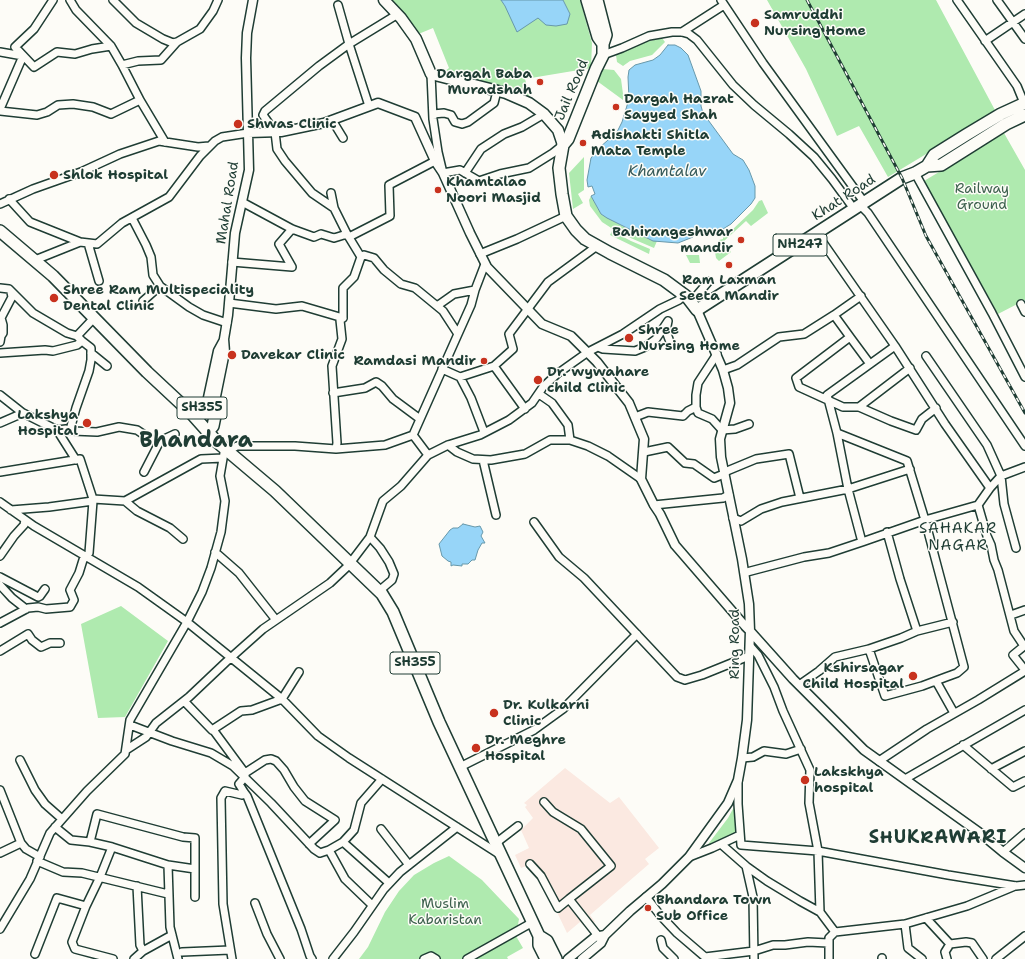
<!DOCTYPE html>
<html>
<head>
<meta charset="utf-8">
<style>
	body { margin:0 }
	canvas { display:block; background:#fdfcf7 }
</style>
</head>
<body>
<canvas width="1025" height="959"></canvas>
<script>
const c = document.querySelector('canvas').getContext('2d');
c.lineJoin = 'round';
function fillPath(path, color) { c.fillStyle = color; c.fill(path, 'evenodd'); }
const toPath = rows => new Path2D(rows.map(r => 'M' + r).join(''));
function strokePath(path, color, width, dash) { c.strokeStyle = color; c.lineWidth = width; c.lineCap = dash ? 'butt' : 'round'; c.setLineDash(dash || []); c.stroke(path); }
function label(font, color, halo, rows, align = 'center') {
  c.font = font + ' "Shantell Sans",sans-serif'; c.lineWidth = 3; c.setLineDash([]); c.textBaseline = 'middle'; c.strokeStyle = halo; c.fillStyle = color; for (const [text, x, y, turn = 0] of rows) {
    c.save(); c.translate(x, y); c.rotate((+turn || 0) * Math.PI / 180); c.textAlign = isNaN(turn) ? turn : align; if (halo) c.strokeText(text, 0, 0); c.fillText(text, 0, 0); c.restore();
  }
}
const built = toPath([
	[565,768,610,803,619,797,659,848,645,859,649,864,590,915,595,922,587,929,580,922,567,933,541,879,529,865,521,868,515,855,529,848,521,830,533,818,525,807,527,805,524,803]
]);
const green = toPath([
	[387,0,501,0,505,6,538,18,570,14,563,0,580,0,592,43,591,68,525,79,530,97,441,74,449,68,433,28,416,35],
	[767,0,936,0,996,112,888,177,859,126,837,136,806,69],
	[662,38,665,42,652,55,630,61,623,66,617,62,616,55,646,42],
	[603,69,614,70,621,79,623,94,623,100,597,81],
	[1004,133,1025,170,1025,300,998,314,924,181],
	[584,157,584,190,578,194,583,203,573,209,569,173],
	[591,196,601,214,631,231,653,241,657,241,654,248,619,233,602,222,590,206,589,200],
	[762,200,768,213,751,226,746,221,724,241,731,252,719,261,716,258,715,252,712,252,711,249,708,248,708,245,719,245,719,240,723,239,723,236,732,230,753,210,759,201],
	[612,231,631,241,650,249,649,254,610,235],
	[686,255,699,255,700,263,690,263],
	[121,606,168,641,125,717,98,718,81,624],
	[734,807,737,834,706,847,728,818],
	[449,856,482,880,519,919,516,936,523,948,507,957,508,959,359,959,368,947,385,912,399,891,414,875,434,863]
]);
const water = toPath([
	[501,0,563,0,570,14,567,24,556,26,546,25,538,18,517,32,505,6,501,0],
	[668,45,675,45,681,48,688,55,701,91,701,106,703,113,733,154,743,160,749,170,755,186,755,198,751,204,731,224,723,229,700,233,697,230,692,232,693,237,678,243,653,241,607,218,601,214,591,196,595,194,592,186,588,187,587,180,591,158,599,148,617,132,622,122,629,99,628,77,629,70,635,65,653,60,660,55,668,45],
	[463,524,475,527,480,526,483,532,481,536,485,543,482,543,478,550,475,560,472,560,468,564,462,564,462,566,453,565,451,566,451,562,448,561,442,556,439,544,450,530,453,528,458,528,463,524]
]);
const minor = toPath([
	[53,0,34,29,15,47,34,67,57,52,75,54,92,49,111,46],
	[70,0,76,10,111,46,122,65,140,100],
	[113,0,136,23,163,39,173,43,177,42],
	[721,0,763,63,864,202],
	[957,0,1017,86,1024,103],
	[997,0,1025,39],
	[338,5,349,44,369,106],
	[682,32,724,5],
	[985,41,1025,14],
	[0,52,23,56,0,109],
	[603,55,622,48,649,36,672,32,682,32,689,34,697,40,733,85,754,105,789,134,814,157,832,179,854,209],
	[122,65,138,61,161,60,177,42,200,29,213,11,218,0],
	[431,74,433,119,438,152,443,173,460,170,479,181,500,174,529,168,553,153,563,145],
	[0,111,37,115,47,112,58,105,73,104,93,107,111,114,140,100,165,142],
	[433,114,444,113,451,115,455,122,462,124,468,122,494,103,497,91],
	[332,120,343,138],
	[465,173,481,149,504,134,522,127,544,114],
	[915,173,992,313,1025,377],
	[331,193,334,208,347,234],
	[9,199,30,222,80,242,97,244,122,223,169,197,200,156,215,141,222,137,248,133],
	[0,204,33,189,81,172,120,154,159,141,198,147,209,146],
	[860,205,868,213,1025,446],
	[334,208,312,193,285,161,277,149,275,132,263,115,265,111,319,66,349,44,398,14],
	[132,218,146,245,151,257,153,275,160,286,189,307,203,315,227,323],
	[817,234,895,346,945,424,990,488],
	[349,237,390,216,389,185,435,161],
	[88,243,99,281],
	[480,254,517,239,566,216],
	[361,257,364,255,374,258,384,270,401,284,415,288,443,311,458,334,413,435],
	[35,260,80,242],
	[232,262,292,267,279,244,292,229],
	[0,288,9,289,33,313,67,333,77,336],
	[475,290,485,264],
	[861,296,834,315,850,337,796,378,799,387,843,407,859,407,891,421,916,430,922,419,936,408],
	[143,301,160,286],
	[691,302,709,281],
	[229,303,276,309,302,306,343,318,343,288,354,277,361,257,347,234,334,238,321,234,314,237,292,229,242,202],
	[1021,304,1025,312],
	[437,306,454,294,475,290,471,305,458,334],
	[850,337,870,364],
	[0,342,1,336,3,333,3,325,1,318,12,297,11,292],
	[598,347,603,349,635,351,645,347,656,339,668,321,666,331,670,342],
	[0,353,45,350,53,351,77,345,82,341,77,336,94,318],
	[91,353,107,366],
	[926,356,987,445,1001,476,1004,504,1016,548],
	[494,366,513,349,509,334,548,282,597,246],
	[442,369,460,377,471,398,484,432],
	[723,370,737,365,779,337,804,334,834,315],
	[460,377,494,366,525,409],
	[333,393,365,388,376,382,382,386,393,399,420,419],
	[539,394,552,403,568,425,570,440],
	[0,395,24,414],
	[859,407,910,368],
	[696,408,696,395,698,383,717,354],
	[635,417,648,412,683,416,688,411,696,407,698,413,712,419,722,430,735,429,749,424],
	[0,423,23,413,57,430,66,429,73,431,97,432,119,427,137,430,152,440,160,441,175,434],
	[57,430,76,460],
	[70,430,76,408,89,371,91,360,91,348,82,341],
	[837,433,907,461,925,520,862,542,848,489,837,433],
	[837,433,827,395,895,346],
	[448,445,457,452,473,459,491,460,525,454,550,440,570,440,588,446,608,456,641,479],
	[336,449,337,443,332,366,342,339,340,320,343,318],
	[644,452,668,447,685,463,694,464,714,478,724,474,727,471,756,459,789,454,800,498],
	[428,455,413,435,385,445,336,449,295,446,237,446,224,453,220,476,225,501,221,532,211,568,202,592,187,622,282,699,318,736,349,758,499,854],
	[483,460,496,515],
	[0,472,80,459,93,499],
	[144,472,160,441],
	[93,501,93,499,125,501,201,459,223,458],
	[125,501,137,511,170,528,183,539],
	[0,502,34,526,138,587,187,622,130,720,125,754,87,791,50,833,30,879,0,929],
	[654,505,723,498,729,495],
	[978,505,987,536,991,545,994,560,998,570,1014,631,1024,646,1013,655,1025,670],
	[733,518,741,521,761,509,782,502,848,489,910,469],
	[534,522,559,557,584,578,677,677,685,680,702,675,749,656],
	[887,532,900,579,917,631],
	[370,537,380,548,389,562,394,574,392,580,379,591],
	[215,552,239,573,276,620],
	[0,556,14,536,24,525,25,520],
	[744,571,747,572,804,557,829,553,862,542],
	[0,577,38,597,40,596,45,589],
	[0,585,12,598,26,609],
	[1011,615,1025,610],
	[0,623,28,608,38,607,46,609,70,607,74,600,70,590,79,573,83,560,89,553,93,501,49,507,11,510],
	[750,646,758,655,774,687,783,711,810,770,809,803,818,851,820,912,800,901,767,881,746,866,753,897,754,959],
	[869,649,901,638,917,631,953,622],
	[0,651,28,634,32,640,41,647,50,643,60,643],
	[936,681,954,713],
	[799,685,819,671,835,657,869,649,885,696,922,686,946,677,957,673,964,667,925,520,978,505,990,488,1001,476,1025,467],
	[184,701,212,730,241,711,252,710,282,699,299,672],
	[130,725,172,741,211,753,233,766,271,803,314,849,320,853,329,850,343,842,354,830,361,803,382,779],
	[212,730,214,731,245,773,245,777,239,784,244,792,242,795,225,791,221,798,223,904,232,959],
	[963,745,1013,787,1025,781],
	[126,750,146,737,156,723,189,697,226,662,263,629,330,583,348,566,370,537,383,501,401,486,428,455,448,445,480,435,509,420,532,403,543,387,557,374,588,352,623,334,660,309,679,300,682,293],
	[742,758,753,757,764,751,786,754,801,749],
	[20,760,35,790,45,804,62,819],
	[879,761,927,729,978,700,1025,671],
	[460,767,534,730,563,709,637,634],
	[991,769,1025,751],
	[245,773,265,760,271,759,276,761,284,770,294,787,305,801,335,820,309,844],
	[905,779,1025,710],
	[738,781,738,804,741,845,818,851,948,875,1016,886,1025,885],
	[0,790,21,843,26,849,40,857],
	[244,792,247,796,301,929,310,956,312,959],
	[544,802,553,812,581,829,611,866,569,899,599,937],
	[55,827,71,840,90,842,112,847,168,865,170,927,178,959],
	[381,829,409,865],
	[90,842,97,814,183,837,195,838,195,869,168,865],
	[343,842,389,883],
	[496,843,518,826],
	[721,844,746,866],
	[112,847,100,877,86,906,72,942,75,949,113,959],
	[329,850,345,879,372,905],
	[1003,852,1025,833],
	[0,853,21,843],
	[689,857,712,848,740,835],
	[37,861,63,872,82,873,168,894],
	[530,864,541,876,558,908,569,899],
	[137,886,140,945,143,951],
	[195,897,195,869],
	[646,897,660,915,677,933,705,957,754,951,773,945,785,945,808,942,828,943],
	[255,903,267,934,280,959],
	[820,912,835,932,829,938,829,959],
	[926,918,950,944],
	[905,924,908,948,922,959],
	[835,932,905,924,967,906,1015,886],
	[661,940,663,948,674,959],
	[182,952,230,950],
	[35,954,57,898,86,906],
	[882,958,882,959],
	[134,959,143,951,172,935],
	[333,959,354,932,384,889,400,872,457,827],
	[424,959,431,956,436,959],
	[467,959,533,922],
	[947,959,945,952,950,944,966,942,972,943,983,959],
	[996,959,1025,936]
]);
const tertiary = toPath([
	[248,133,281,132,324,123,378,103,415,117,435,161,443,173,470,233,487,267,542,324,571,336,597,362,629,403,644,439,641,479,654,505,660,514,675,545,745,626,750,631,793,679,864,750,980,833,1003,852,1025,868],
	[206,407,218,351,224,340],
	[213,411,225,352,224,339,228,315,235,233,249,170,246,58,247,33,253,0],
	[568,959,595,937,605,935],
	[582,959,601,943,605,935,630,911,662,884,689,857,728,803,738,780,742,758,747,720,750,631,749,604,742,559,721,457,720,439,730,403,728,388,723,370,697,310]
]);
const secondary = toPath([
	[384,0,401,18,416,39,431,74,506,93,529,103,544,114,558,130,563,145]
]);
const primary = toPath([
	[0,231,53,276,147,372,192,414],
	[208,432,213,426,215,416,213,411,207,407,198,409,192,414,217,442,275,491,382,594,393,612,439,722,539,936,539,945,546,959],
	[539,936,547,941,556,959]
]);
const trunk = toPath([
	[587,0,598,37,603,44],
	[597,0,606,35,603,44,603,55,596,69,568,139,563,145,559,168,562,194,566,216,576,230,585,239,610,253,664,280,687,297,697,310,902,178,915,173,927,166,934,155,966,135,1001,114,1025,103],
	[927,166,941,165,1006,124,1025,115]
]);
const rail = toPath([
	[807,0,902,178,926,236,1025,413]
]);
const markers = [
	[755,23,5,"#c8321e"],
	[540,82,4,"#c8321e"],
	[616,107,4,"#c8321e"],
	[238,124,5,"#c8321e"],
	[583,143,4,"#c8321e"],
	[54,175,5,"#c8321e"],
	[438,190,4,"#c8321e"],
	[741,240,4,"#c8321e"],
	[729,265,4,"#c8321e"],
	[54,298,5,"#c8321e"],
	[629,338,5,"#c8321e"],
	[232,355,5,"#c8321e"],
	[484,361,4,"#c8321e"],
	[538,380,5,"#c8321e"],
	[87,423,5,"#c8321e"],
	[913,676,5,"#c8321e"],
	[494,713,5,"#c8321e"],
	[476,748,5,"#c8321e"],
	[805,780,5,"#c8321e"],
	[648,908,4,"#c8321e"]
];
const shields = [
	[800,245,54],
	[202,408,50],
	[415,663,50]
];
const shieldNames = [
	["NH247",800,245],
	["SH355",202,408],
	["SH355",415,663]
];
const poiNames = [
	["Samruddhi",764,15],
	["Nursing Home",764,31],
	["Dargah Baba",532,74,"right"],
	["Muradshah",532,90,"right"],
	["Dargah Hazrat",624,99],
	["Sayyed Shah",624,115],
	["Shwas Clinic",247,124],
	["Adishakti Shitla",591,135],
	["Mata Temple",591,151],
	["Shlok Hospital",63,175],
	["Khamtalao",446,182],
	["Noori Masjid",446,198],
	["Bahirangeshwar",733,232,"right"],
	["mandir",733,248,"right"],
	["Ram Laxman",729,280,"center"],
	["Seeta Mandir",729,296,"center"],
	["Shree Ram Multispeciality",63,290],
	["Dental Clinic",63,306],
	["Shree",638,330],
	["Nursing Home",638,346],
	["Davekar Clinic",241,355],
	["Ramdasi Mandir",476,361,"right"],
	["Dr. wywahare",547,372],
	["child Clinic",547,388],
	["Lakshya",78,415,"right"],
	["Hospital",78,431,"right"],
	["Kshirsagar",904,668,"right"],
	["Child Hospital",904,684,"right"],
	["Dr. Kulkarni",503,705],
	["Clinic",503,721],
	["Dr. Meghre",485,740],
	["Hospital",485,756],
	["Lakskhya",814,772],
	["hospital",814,788],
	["Bhandara Town",656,900],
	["Sub Office",656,916]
];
const streetNames = [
	["Jail Road",572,90,-67],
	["Khat Road",844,198,-33],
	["Mahal Road",228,203,-81],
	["Ring Road",735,644,-90]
];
const parkNames = [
	["Railway",982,189],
	["Ground",982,205],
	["Muslim",445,904],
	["Kabaristan",445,920]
];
const waterNames = [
	["Khamtalav",667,172]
];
const neighbourhoodNames = [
	["SAHAKAR",958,529],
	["NAGAR",958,546]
];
const districtNames = [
	["SHUKRAWARI",938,838]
];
const townNames = [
	["Bhandara",196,441]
];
fillPath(built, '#fbe9e1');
fillPath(green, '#afeaaf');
fillPath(water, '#97d5f8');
strokePath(water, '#6798aa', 1);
strokePath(minor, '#1f3d34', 10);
strokePath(tertiary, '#1f3d34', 11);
strokePath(secondary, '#1f3d34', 13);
strokePath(primary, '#1f3d34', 14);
strokePath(trunk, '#1f3d34', 14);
strokePath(minor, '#fdfcf7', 7);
strokePath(tertiary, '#fdfcf7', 8);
strokePath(secondary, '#fdfcf7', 10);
strokePath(primary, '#fdfcf7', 11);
strokePath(trunk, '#fdfcf7', 11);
strokePath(rail, '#1f3d34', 3);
strokePath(rail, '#fdfcf7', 1.5, [4.5]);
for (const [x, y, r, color] of markers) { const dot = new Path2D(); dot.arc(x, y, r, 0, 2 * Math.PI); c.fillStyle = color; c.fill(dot); strokePath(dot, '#fdfcf7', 1.5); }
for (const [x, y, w] of shields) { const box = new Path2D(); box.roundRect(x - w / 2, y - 11, w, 22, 3); c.fillStyle = '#fdfcf7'; c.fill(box); strokePath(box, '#1f3d34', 1); }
label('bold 13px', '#1f3d34', null, shieldNames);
label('bold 14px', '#1f3d34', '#fdfcf7', poiNames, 'left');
label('14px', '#1f3d34', '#fdfcf7', streetNames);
label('14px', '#3c604d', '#fdfcf7', parkNames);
label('italic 15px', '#375b5b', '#fdfcf7', waterNames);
c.letterSpacing = '1px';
label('15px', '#1f3d34', '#fdfcf7', neighbourhoodNames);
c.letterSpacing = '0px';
c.letterSpacing = '1px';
label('bold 18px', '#1f3d34', '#fdfcf7', districtNames);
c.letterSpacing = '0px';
label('bold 22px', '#1f3d34', '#fdfcf7', townNames);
</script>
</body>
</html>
